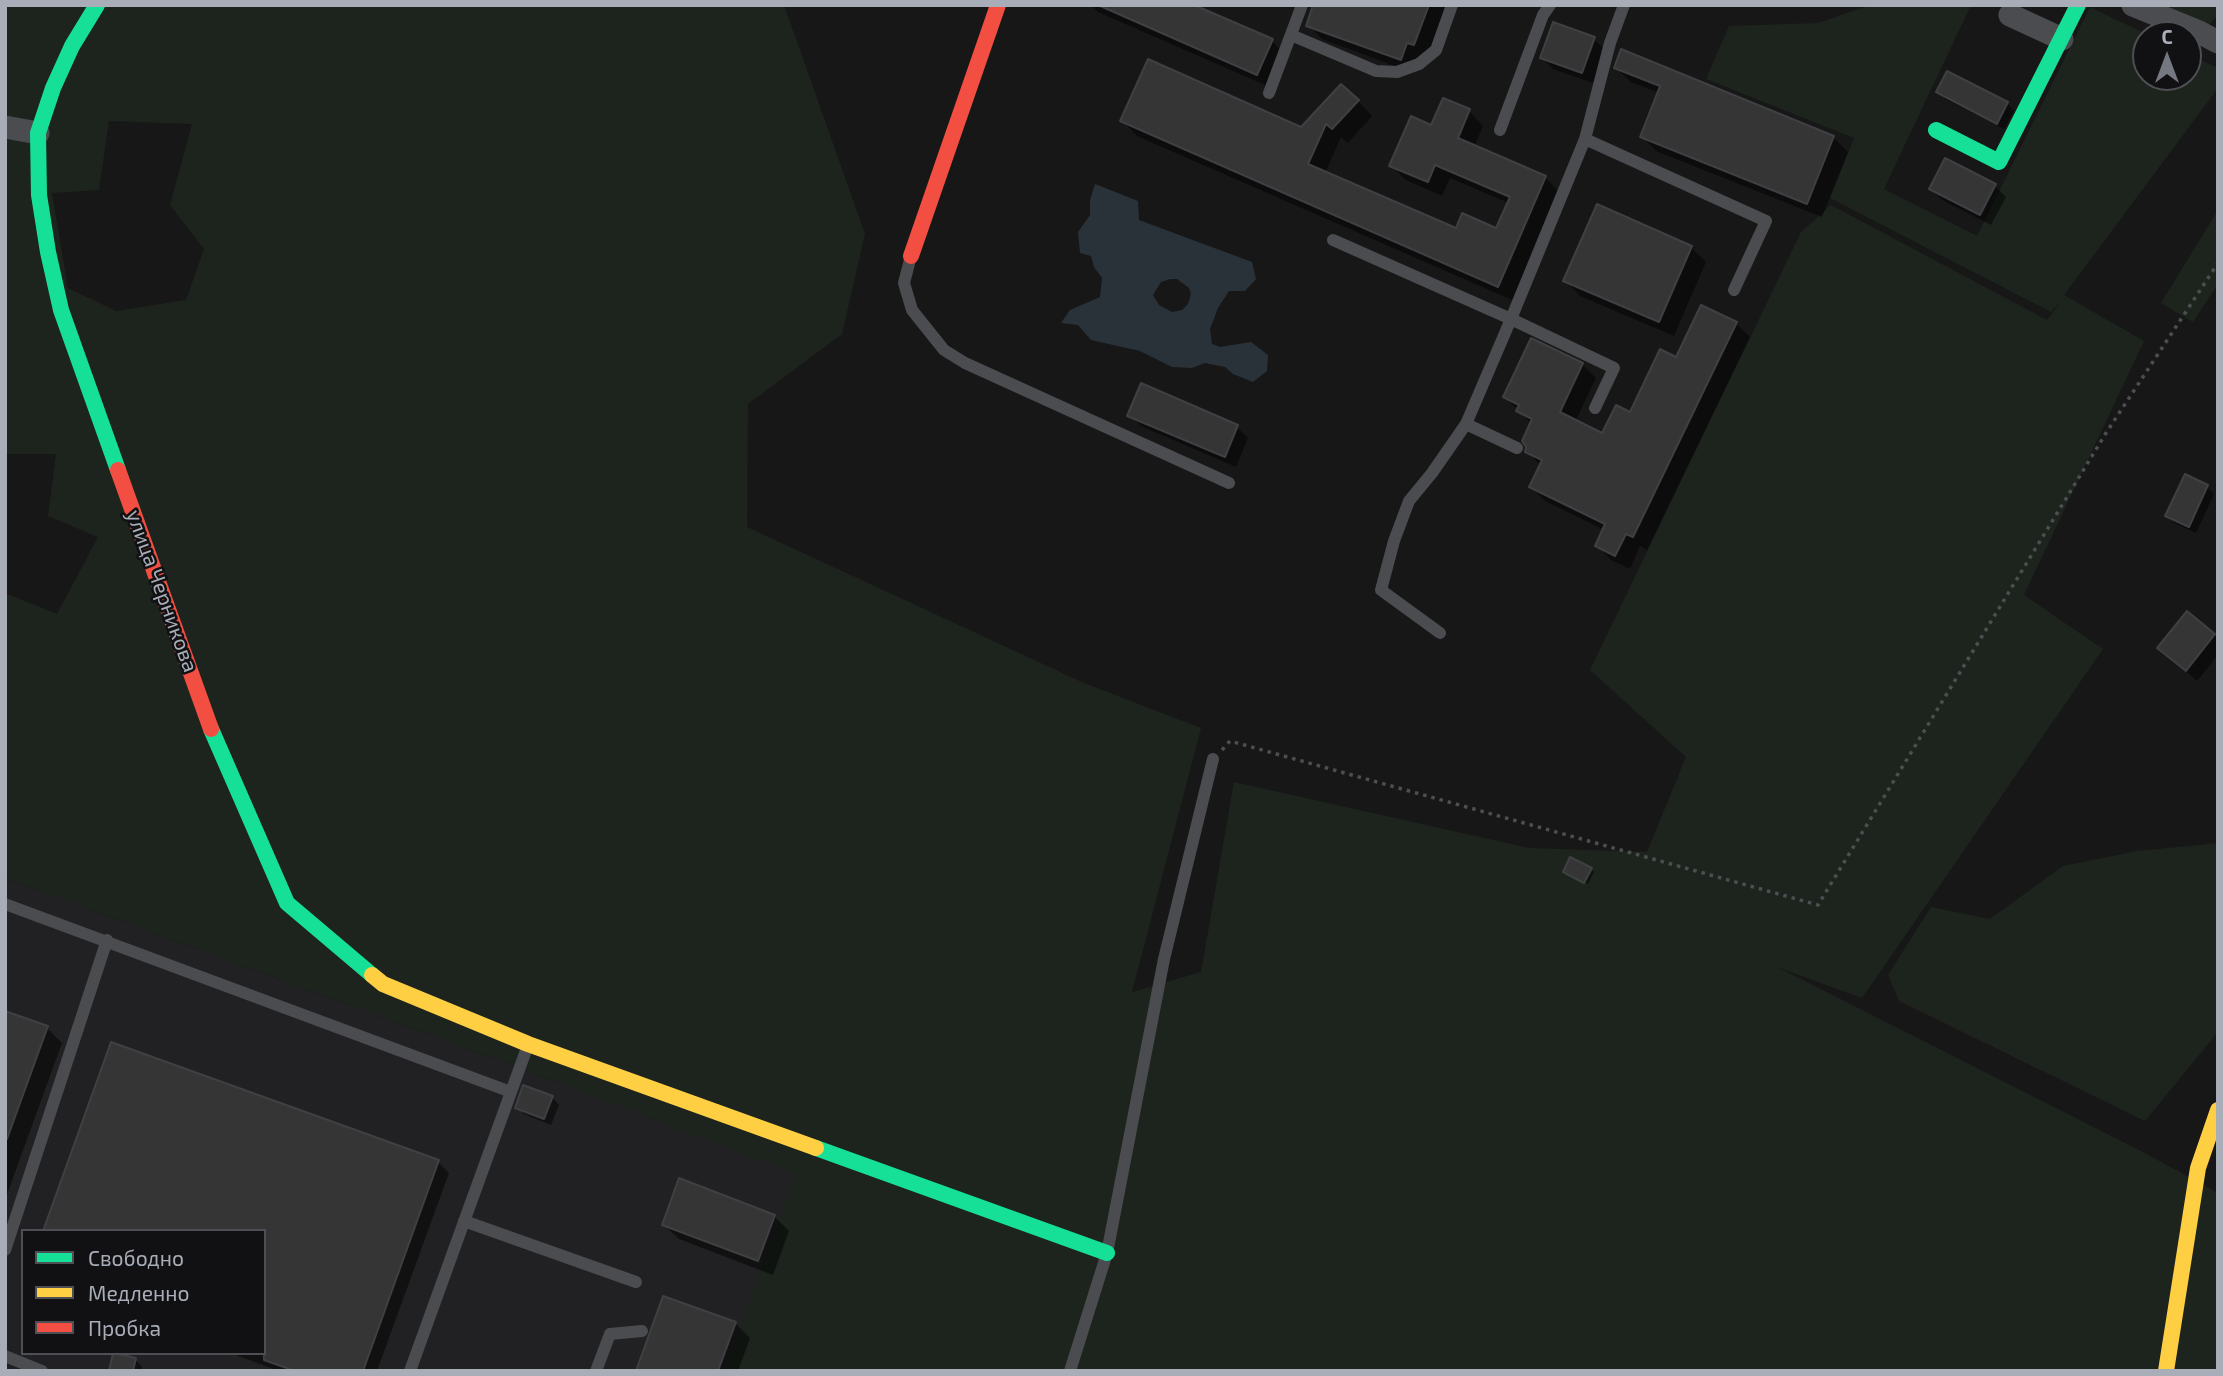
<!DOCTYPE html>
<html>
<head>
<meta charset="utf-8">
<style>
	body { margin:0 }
	#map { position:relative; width:2223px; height:1376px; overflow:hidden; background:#171717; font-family:"Exo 2",sans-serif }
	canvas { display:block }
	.frame { position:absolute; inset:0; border:7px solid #a8adb8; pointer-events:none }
	.legend { position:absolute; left:21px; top:1229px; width:245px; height:126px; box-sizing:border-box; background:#111113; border:2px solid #4d4f55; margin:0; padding:9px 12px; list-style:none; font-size:21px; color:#a8adb8 }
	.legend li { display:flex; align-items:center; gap:14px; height:35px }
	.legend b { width:35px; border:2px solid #4d4f55 }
	.north { position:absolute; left:2132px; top:21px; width:70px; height:70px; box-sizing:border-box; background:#111113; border:2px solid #4d4f55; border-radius:50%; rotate:0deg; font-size:19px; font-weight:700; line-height:28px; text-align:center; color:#a8adb8 }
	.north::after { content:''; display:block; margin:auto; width:24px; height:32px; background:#757880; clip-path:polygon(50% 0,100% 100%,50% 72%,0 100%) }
</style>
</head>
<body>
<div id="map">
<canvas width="2223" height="1376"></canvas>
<div class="frame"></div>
<ul class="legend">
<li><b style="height:9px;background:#16e098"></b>Свободно</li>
<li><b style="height:9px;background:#ffcf43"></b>Медленно</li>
<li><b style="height:9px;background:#f24e42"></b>Пробка</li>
</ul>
<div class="north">С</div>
</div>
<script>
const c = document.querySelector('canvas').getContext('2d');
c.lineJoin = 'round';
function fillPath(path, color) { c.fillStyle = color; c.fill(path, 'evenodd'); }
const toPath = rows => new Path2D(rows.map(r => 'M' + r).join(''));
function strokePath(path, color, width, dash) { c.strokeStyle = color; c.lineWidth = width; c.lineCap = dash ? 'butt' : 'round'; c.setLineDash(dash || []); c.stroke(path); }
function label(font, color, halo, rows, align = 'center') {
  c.font = font + ' "Exo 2",sans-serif'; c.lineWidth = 5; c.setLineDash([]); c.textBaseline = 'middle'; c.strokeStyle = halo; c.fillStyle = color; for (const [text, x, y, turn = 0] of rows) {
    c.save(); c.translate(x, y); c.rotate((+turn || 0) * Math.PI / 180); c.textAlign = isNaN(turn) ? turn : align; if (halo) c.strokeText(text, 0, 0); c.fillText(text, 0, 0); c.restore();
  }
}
const built = toPath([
	[5,878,520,1068,797,1174,725,1371,5,1371],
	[23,1231,264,1231,264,1353,23,1353]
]);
const green = toPath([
	[5,5,784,5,865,234,842,334,748,404,747,527,1084,683,1201,728,1132,992,1201,972,1234,782,1529,848,1647,852,1686,757,1590,670,1801,232,1831,205,2047,320,2061,301,2051,312,1830,198,1854,138,1706,79,1729,26,1818,23,1871,5,1971,5,1884,189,1977,236,2090,7,2148,35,2146,35,2146,77,2188,77,2188,54,2218,68,2218,88,2064,295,2144,341,2024,595,2103,649,1862,998,1777,967,2143,1152,2218,1193,2218,1371,725,1371,796,1174,520,1068,5,878,5,593,57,614,98,537,48,516,56,454,5,454],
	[109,121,192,124,170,205,204,249,186,300,116,311,68,288,52,193,99,190],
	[2130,5,2218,5,2218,15,2199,35],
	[2218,210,2218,284,2193,322,2161,303],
	[2218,843,2218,1032,2145,1121,1899,1001,1888,975,1931,907,1990,919,2063,866,2137,851]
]);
const water = toPath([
	[1095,184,1138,201,1139,220,1252,262,1256,279,1245,291,1229,291,1218,308,1210,329,1212,344,1220,347,1251,342,1268,355,1267,371,1253,382,1233,374,1225,367,1205,363,1192,368,1172,367,1140,351,1091,340,1078,325,1061,323,1070,310,1100,297,1102,278,1094,267,1091,256,1080,253,1078,232,1090,215,1090,200],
	[1170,279,1177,279,1189,288,1191,294,1188,304,1182,310,1172,312,1159,305,1153,295,1161,282]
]);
const shadow = toPath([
	[1091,5,1190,5,1272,41,1287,56,1272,88,1098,12],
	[1315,5,1448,5,1428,58,1421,55,1414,73,1322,39,1308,25],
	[1594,39,1605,50,1593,83,1553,69,1542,58],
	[1616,68,1833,137,1848,152,1822,217,1656,151,1642,137,1659,93,1631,82],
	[1938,92,2007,103,2014,111,2004,129,1945,99],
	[1358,101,1372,116,1348,143,1341,137,1325,173,1456,230,1497,230,1509,203,1450,178,1442,196,1406,180,1391,166,1432,127,1469,111,1483,126,1474,147,1545,177,1559,192,1512,300,1137,136,1123,121,1302,129],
	[1995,186,2006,197,1991,225,1942,200,1931,189],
	[1691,247,1706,262,1674,336,1580,296,1566,281],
	[1736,323,1750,337,1647,550,1640,546,1630,569,1611,560,1597,545,1605,530,1545,501,1531,487,1541,466,1527,451,1532,424,1505,397,1582,364,1596,378,1575,422,1603,435,1631,414,1677,359],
	[1142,385,1237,427,1248,438,1236,467,1141,426,1130,415],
	[2207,487,2214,494,2196,533,2174,523,2167,516],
	[2214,635,2218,639,2218,655,2197,681,2160,648],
	[1591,869,1594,872,1588,884,1565,872],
	[5,1013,47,1028,62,1043,5,1200],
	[552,1097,559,1105,551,1125,524,1114,517,1107],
	[438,1162,449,1173,377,1371,279,1371,230,1353,264,1353],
	[774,1216,789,1231,773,1275,679,1239,664,1225],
	[735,1323,750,1338,738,1371,638,1371],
	[135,1359,142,1367,141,1371,111,1371]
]);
const building = toPath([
	[1098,5,1194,5,1273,39,1257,75,1098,5],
	[1313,5,1429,5,1414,45,1407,43,1401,60,1306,26,1313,5],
	[1553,22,1595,37,1582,73,1540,58,1553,22],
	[1621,49,1834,136,1807,204,1640,137,1660,86,1614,68,1621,49],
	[1148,59,1301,127,1341,84,1359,100,1332,129,1326,124,1308,164,1456,228,1462,213,1496,228,1510,197,1435,165,1428,182,1389,166,1411,116,1431,125,1443,98,1470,109,1458,138,1546,176,1498,287,1120,121,1148,59],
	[1947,71,2008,102,1997,124,1936,92,1947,71],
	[1945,158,1996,184,1980,215,1929,189,1945,158],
	[1597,204,1692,246,1659,322,1563,281,1597,204],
	[1701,305,1737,322,1633,537,1626,534,1615,556,1595,546,1605,524,1529,487,1542,460,1525,452,1526,447,1522,441,1532,419,1516,411,1519,405,1503,397,1531,338,1583,363,1560,412,1602,433,1616,405,1630,412,1660,349,1676,357,1701,305],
	[1141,383,1238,425,1225,457,1127,416,1141,383],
	[2185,474,2208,485,2189,527,2165,516,2185,474],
	[2187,611,2215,634,2186,671,2157,648,2187,611],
	[1570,857,1592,868,1584,883,1563,872,1570,857],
	[5,1011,48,1026,7,1139,5,1139,5,1011],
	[111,1042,439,1160,363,1371,295,1371,264,1360,264,1231,43,1231,111,1042],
	[523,1085,553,1096,544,1119,515,1108,523,1085],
	[679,1178,775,1215,758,1261,662,1225,679,1178],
	[663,1296,736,1322,718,1371,636,1371,663,1296],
	[113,1353,136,1358,133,1371,109,1371,113,1353]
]);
const path = toPath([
	[1222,750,1230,741,1818,905,2106,433,2218,263]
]);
const lane = toPath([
	[1291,35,1376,71,1397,72,1419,64,1436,50,1452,5],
	[1269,93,1302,5],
	[1500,130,1543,15,1550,5],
	[1585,139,1766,221,1734,290],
	[1333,240,1511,319,1614,368,1595,408],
	[911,256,904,283,912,310,944,350,965,363,1229,483],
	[1466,424,1517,448],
	[1440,633,1381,590,1394,541,1409,501,1432,473,1466,424,1511,319,1585,139,1610,43,1624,5],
	[5,904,511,1092],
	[464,1221,636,1282],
	[5,1250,107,940],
	[5,1356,42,1371],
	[410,1371,528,1045],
	[596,1371,610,1334,642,1331],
	[1070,1371,1107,1253,1164,959,1213,759]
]);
const street = toPath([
	[2133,5,2199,32,2218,42],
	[2010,15,2062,39],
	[5,127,38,133]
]);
const fast = toPath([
	[97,5,72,46,53,88,38,133,39,195,48,252,61,310,118,470],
	[1936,130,1999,162,2078,5],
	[211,729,287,903,372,975],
	[816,1148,1107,1253]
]);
const slow = toPath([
	[372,975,383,984,528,1044,816,1148],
	[2166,1371,2198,1168,2218,1110]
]);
const jam = toPath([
	[911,256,998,5],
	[118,470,211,729]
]);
const streetNames = [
	["улица Черникова",162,591,70]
];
fillPath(built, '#212123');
fillPath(green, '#1d241e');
fillPath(water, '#2a3239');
fillPath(shadow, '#0007');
fillPath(building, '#353536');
strokePath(building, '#3f4043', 2);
strokePath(path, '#4d4e52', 3.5, [3.5, 5]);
strokePath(lane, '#4b4c50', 12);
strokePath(street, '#4b4c50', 23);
strokePath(fast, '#16e098', 16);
strokePath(slow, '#ffcf43', 16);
strokePath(jam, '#f24e42', 16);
label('21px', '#a8adb8', '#111113', streetNames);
</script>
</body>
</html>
